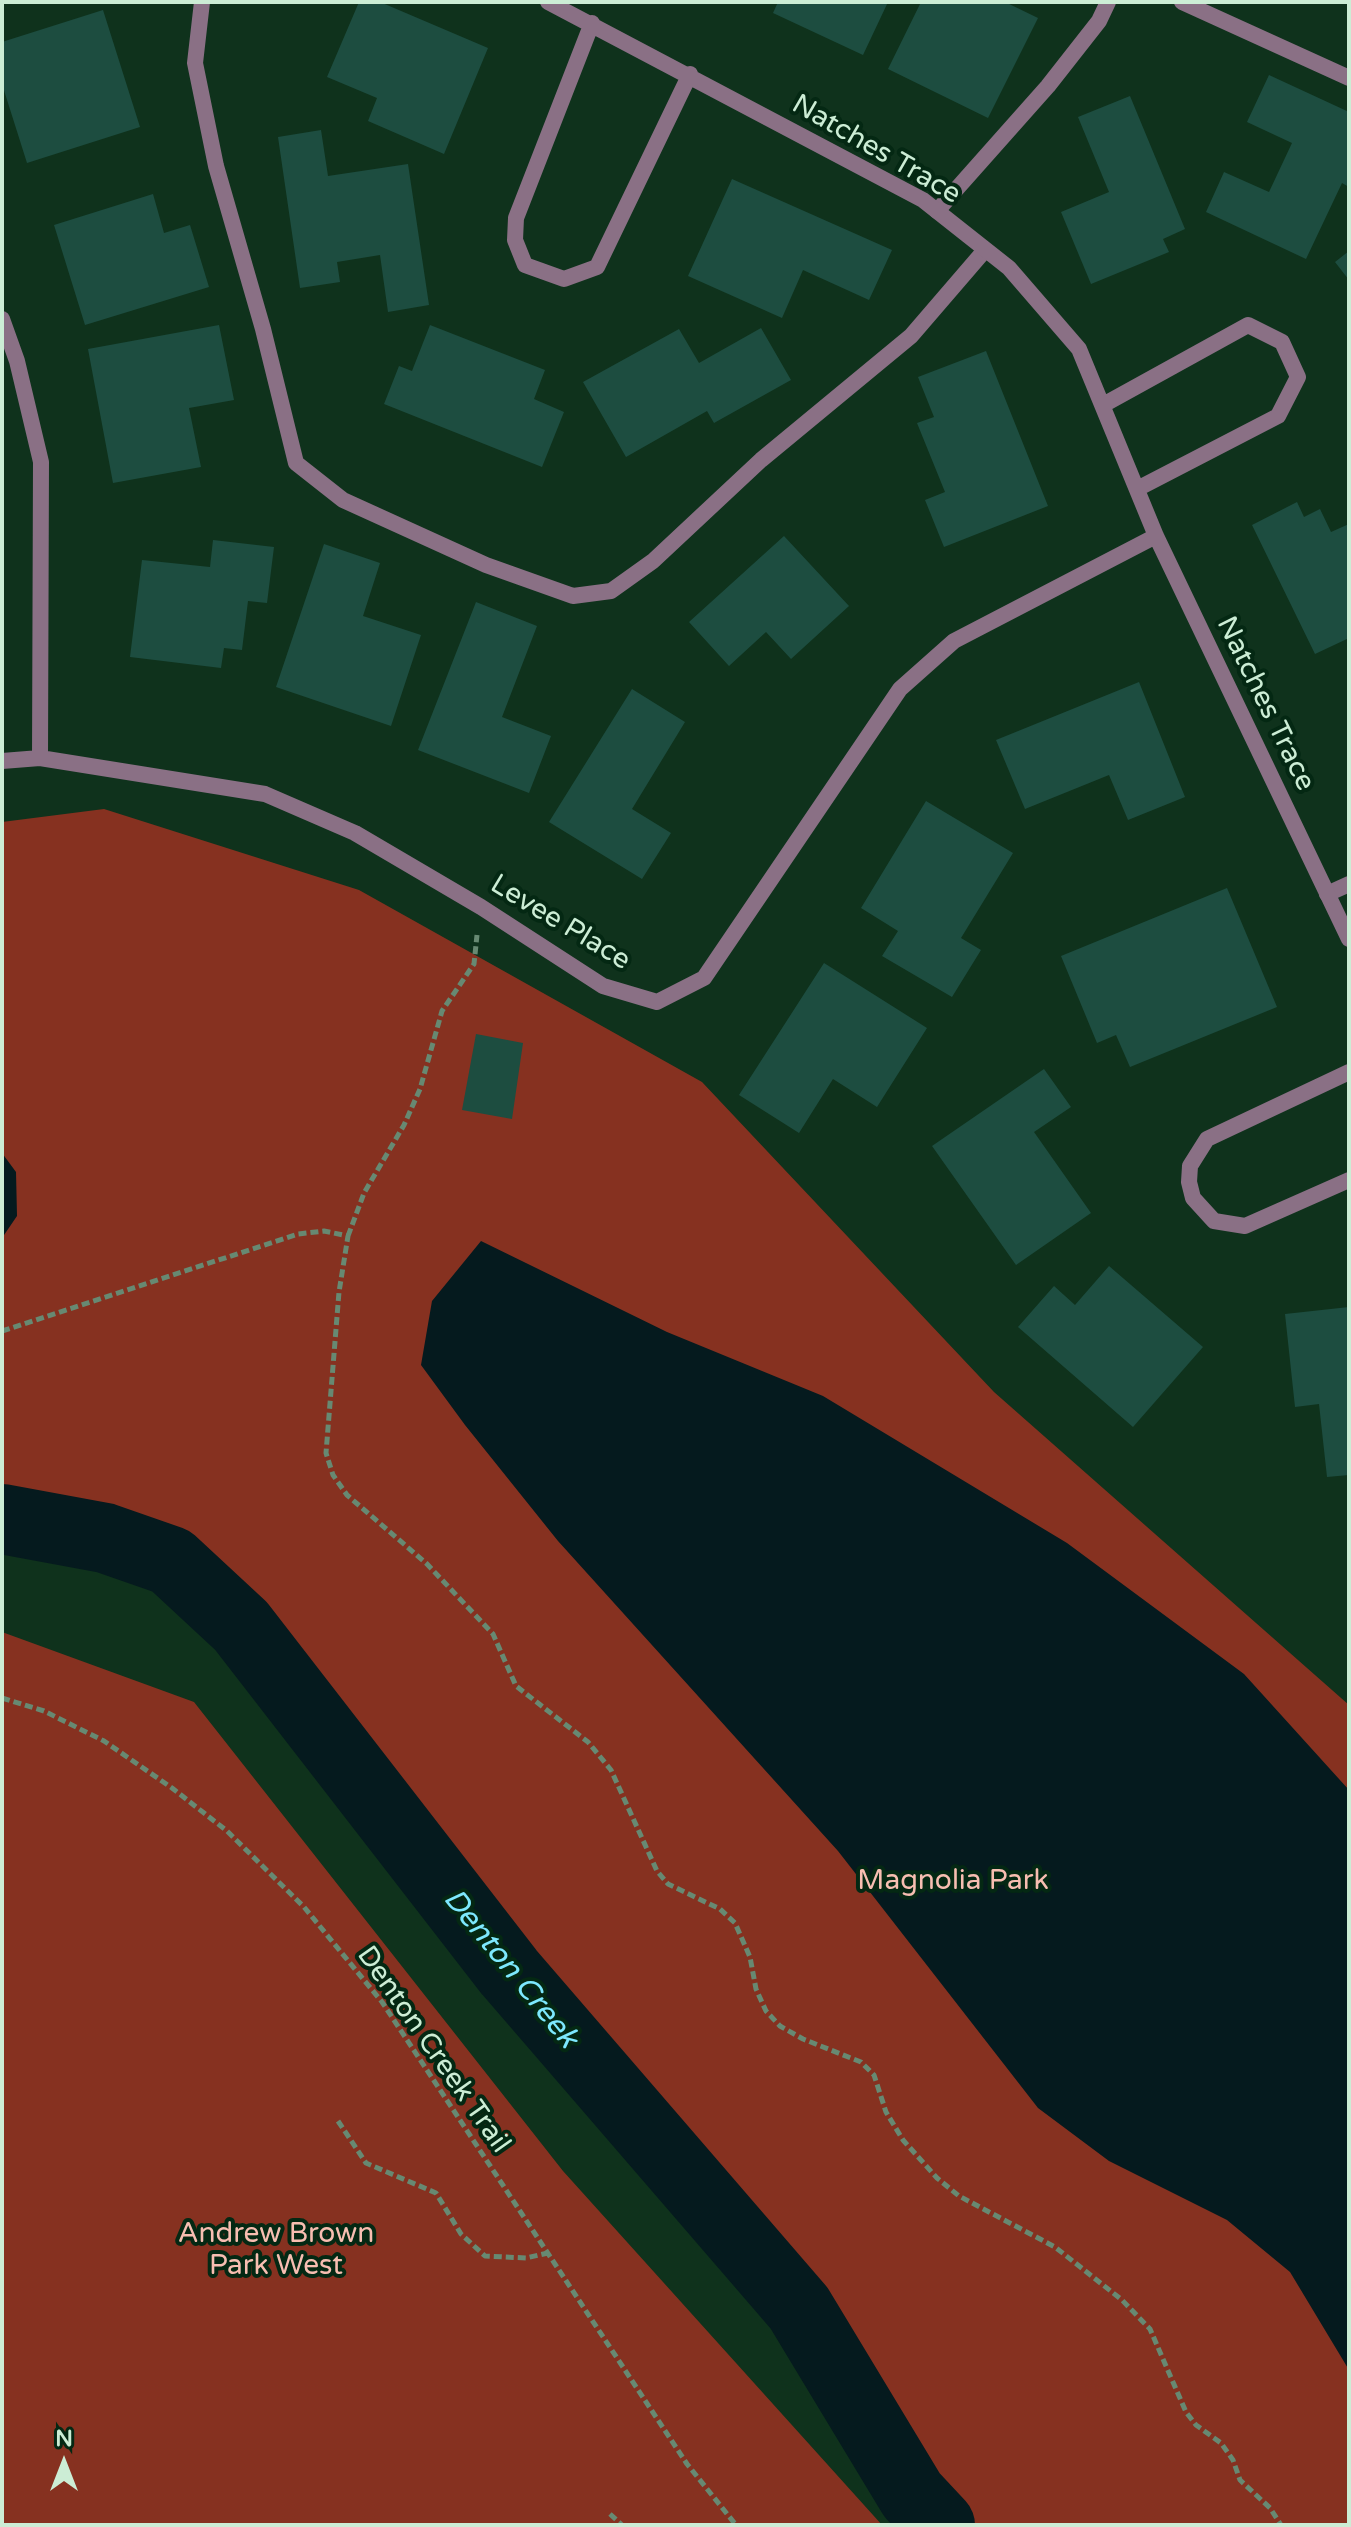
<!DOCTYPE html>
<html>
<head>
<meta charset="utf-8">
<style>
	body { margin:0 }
	#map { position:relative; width:1351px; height:2527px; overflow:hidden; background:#0f321c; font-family:"Varela Round",sans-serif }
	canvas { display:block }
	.frame { position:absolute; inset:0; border:4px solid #ccedd5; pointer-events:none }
	.north { position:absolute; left:24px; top:2423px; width:80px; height:80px; -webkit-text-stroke:6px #042813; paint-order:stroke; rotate:0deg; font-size:22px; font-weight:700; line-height:32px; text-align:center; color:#ccedd5 }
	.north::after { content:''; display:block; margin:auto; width:28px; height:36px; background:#ccedd5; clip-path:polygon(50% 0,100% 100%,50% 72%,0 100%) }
</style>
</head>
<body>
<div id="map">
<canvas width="1351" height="2527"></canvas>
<div class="frame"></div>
<div class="north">N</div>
</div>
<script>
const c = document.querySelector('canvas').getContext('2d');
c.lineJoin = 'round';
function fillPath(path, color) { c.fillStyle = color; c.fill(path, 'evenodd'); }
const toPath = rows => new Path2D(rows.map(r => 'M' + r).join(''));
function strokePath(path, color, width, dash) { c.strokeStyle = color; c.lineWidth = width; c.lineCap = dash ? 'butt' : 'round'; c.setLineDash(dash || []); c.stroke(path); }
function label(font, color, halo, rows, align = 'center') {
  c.font = font + ' "Varela Round",sans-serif'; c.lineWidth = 8; c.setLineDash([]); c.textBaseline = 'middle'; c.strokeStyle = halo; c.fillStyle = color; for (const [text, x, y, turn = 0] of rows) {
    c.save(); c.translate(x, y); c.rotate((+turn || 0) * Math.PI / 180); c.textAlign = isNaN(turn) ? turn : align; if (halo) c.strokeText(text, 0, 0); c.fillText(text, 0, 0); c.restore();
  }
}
const green = toPath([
	[104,809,359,890,702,1082,994,1392,1349,1705,1349,2525,940,2525,912,2495,799,2308,509,1972,241,1626,171,1561,105,1538,2,1519,2,822],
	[2,1632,194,1702,563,2171,882,2525,2,2525]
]);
const water = toPath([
	[2,1153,16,1172,17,1216,2,1238],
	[481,1241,667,1332,823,1396,1067,1543,1244,1674,1349,1790,1349,2370,1290,2272,1227,2220,1109,2161,1038,2108,838,1851,558,1541,465,1425,421,1365,432,1301]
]);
const river = toPath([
	[2,1519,105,1538,171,1561,241,1626,509,1972,799,2308,912,2495,940,2525]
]);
const building = toPath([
	[359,2,380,2,488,48,444,154,368,121,377,98,327,77],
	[778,2,888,2,863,55,773,13],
	[921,2,1005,2,1038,18,988,118,888,69],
	[103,10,140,127,27,163,2,84,2,42],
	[1269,75,1349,112,1349,187,1342,183,1306,259,1206,212,1224,172,1269,192,1292,143,1247,122],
	[1130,96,1185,229,1163,239,1169,252,1091,284,1061,212,1109,192,1078,117],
	[321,130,328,176,408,164,429,305,388,312,380,255,337,262,340,282,300,288,278,137],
	[732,179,892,250,869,300,803,270,782,318,688,276],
	[153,194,164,233,190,225,209,287,85,325,54,225],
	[1349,251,1349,280,1335,262],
	[219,325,234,400,189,408,201,467,113,483,88,349],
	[430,325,545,370,534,399,564,412,542,467,384,404,399,366,412,371],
	[761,328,791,380,714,423,707,411,626,457,583,382,679,329,699,363],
	[986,351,1048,506,944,547,925,500,945,492,917,423,934,417,918,377],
	[1297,502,1304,517,1320,509,1331,532,1349,524,1349,638,1315,654,1252,525],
	[784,536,849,606,791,659,766,632,729,666,689,622],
	[213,540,274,547,267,603,248,601,242,650,224,648,221,668,130,657,142,560,210,567],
	[324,544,380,563,363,616,421,635,391,726,276,687],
	[476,602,537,626,502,717,551,736,529,793,418,750],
	[1139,682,1185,797,1128,820,1109,775,1025,809,996,740],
	[632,689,685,722,632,809,671,833,642,879,549,822],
	[926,801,1013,853,961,938,981,950,952,997,882,956,898,931,861,908],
	[1227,888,1277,1007,1130,1067,1116,1035,1097,1043,1061,956],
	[824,963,927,1028,877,1107,833,1079,799,1133,739,1095],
	[476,1034,523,1043,512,1119,462,1110],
	[1044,1069,1071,1107,1034,1132,1091,1213,1016,1265,932,1146],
	[1109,1266,1203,1347,1133,1427,1018,1327,1054,1286,1075,1305],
	[1349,1307,1349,1475,1327,1477,1319,1404,1295,1407,1285,1314]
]);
const path = toPath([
	[348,1236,364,1193,404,1125,420,1089,442,1011,474,964,477,935],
	[2,1331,298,1234,324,1231,348,1236,339,1292,326,1453,333,1475,347,1495,427,1564,493,1634,516,1686,588,1742,611,1770,657,1871,668,1884,720,1909,735,1923,750,1957,756,1989,766,2011,780,2026,803,2039,861,2062,874,2075,886,2112,903,2140,937,2178,959,2196,1055,2247,1122,2300,1150,2329,1186,2412,1196,2425,1221,2443,1233,2460,1240,2480,1270,2508,1281,2525],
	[2,1698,44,1711,104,1741,172,1788,227,1831,304,1907,382,2002,687,2464,736,2525],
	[338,2121,366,2163,436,2193,461,2234,485,2256,526,2258,548,2253],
	[610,2514,622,2525]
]);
const lane = toPath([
	[202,2,195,63,216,166,263,329,296,463,343,500,486,565,573,596,611,591,653,561,761,460,911,336,985,250],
	[1182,2,1349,78],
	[937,211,1048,86,1099,21,1108,2],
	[1327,894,1349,884]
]);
const street = toPath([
	[548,2,923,200,1009,268,1079,349,1156,536,1349,939],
	[592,23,516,218,515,240,525,265,564,279,597,267,690,74],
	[2,319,17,361,41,462,40,758],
	[1103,405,1248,325,1282,342,1298,377,1278,416,1137,489],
	[2,761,40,758,265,794,355,833,481,907,603,986,657,1002,704,978,900,689,954,641,1156,536],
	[1349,1072,1207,1139,1190,1166,1189,1182,1193,1198,1214,1221,1245,1226,1349,1180]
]);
const streetNames = [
	["Natches Trace",876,150,30],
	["Natches Trace",1265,704,64],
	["Levee Place",560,923,31],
	["Denton Creek Trail",433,2050,55]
];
const parkNames = [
	["Magnolia Park",953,1882],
	["Andrew Brown",276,2235],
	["Park West",276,2267]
];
const waterNames = [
	["Denton Creek",510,1969,51]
];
fillPath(green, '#863120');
fillPath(water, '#051a1e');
strokePath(river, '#051a1e', 70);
fillPath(building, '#1d4d40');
strokePath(path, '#678972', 5, [8, 4]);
strokePath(lane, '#8a7085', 16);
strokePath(street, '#8a7085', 16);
label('28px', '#ccedd5', '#042813', streetNames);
label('28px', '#f7beb1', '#042813', parkNames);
label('italic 30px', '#7de8fe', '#042813', waterNames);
</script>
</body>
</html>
